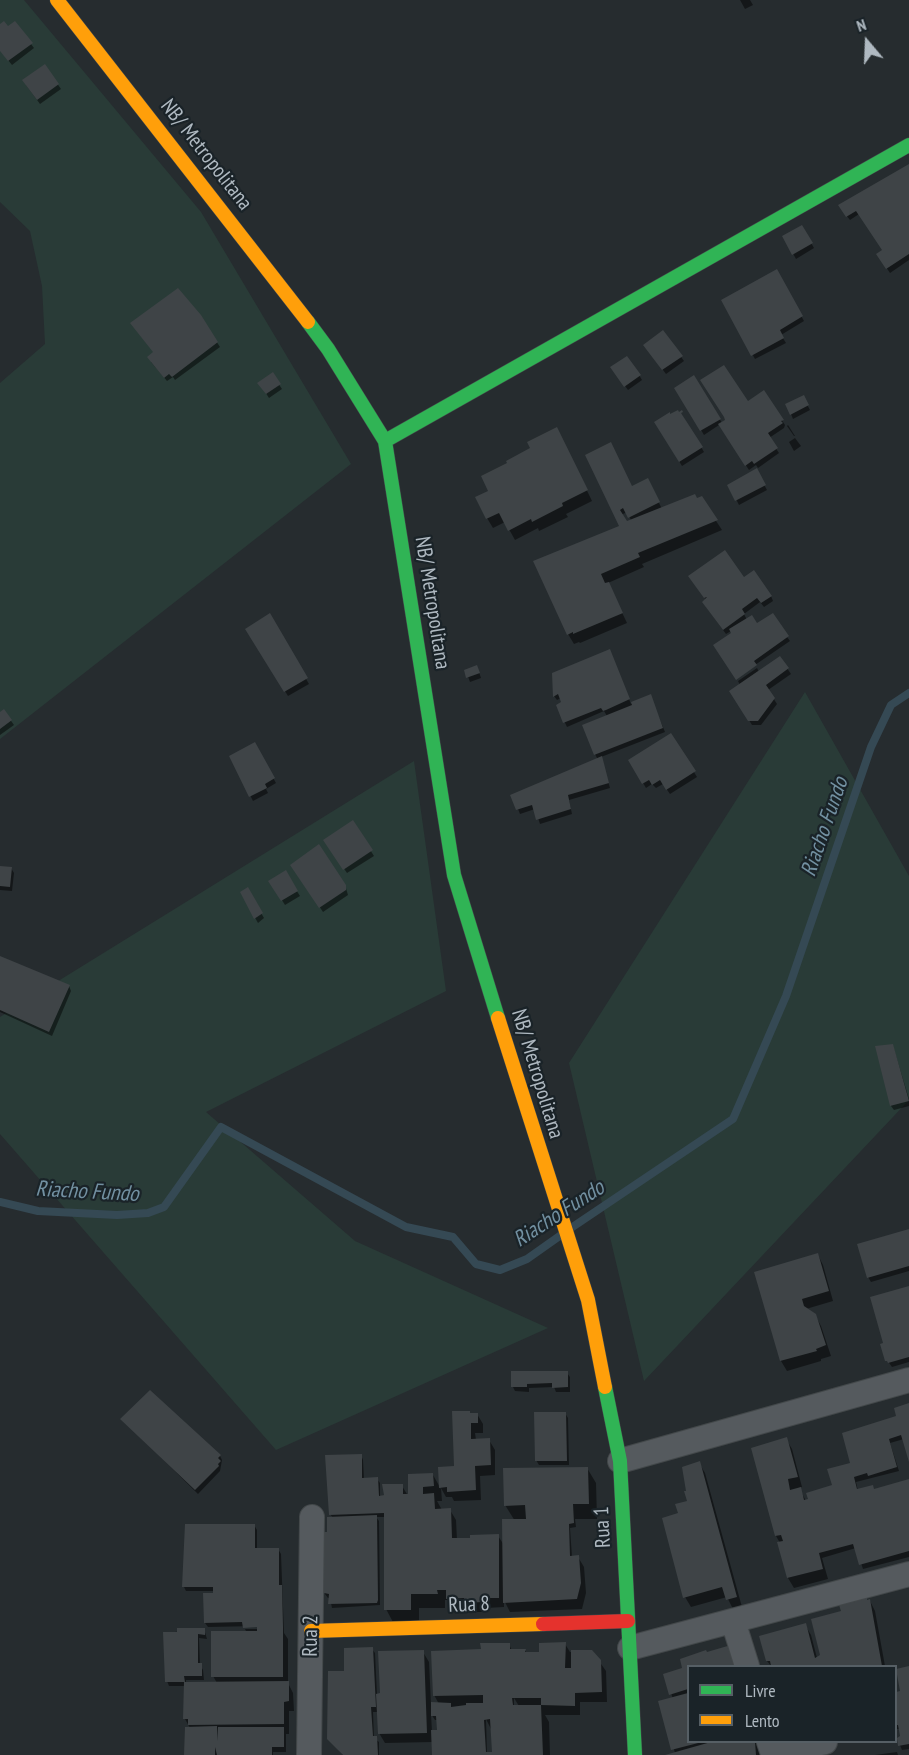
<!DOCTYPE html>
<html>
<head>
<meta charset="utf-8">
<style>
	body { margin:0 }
	#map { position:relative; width:909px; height:1755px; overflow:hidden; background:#262c2f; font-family:"PT Sans Narrow",sans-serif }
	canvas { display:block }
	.legend { position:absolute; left:687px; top:1665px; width:210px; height:78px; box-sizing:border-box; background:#1a2328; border:2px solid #565f65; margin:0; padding:8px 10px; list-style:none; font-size:18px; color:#afb9c1 }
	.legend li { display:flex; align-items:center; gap:12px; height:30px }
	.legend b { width:30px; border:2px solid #565f65 }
	.north { position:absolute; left:837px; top:12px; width:60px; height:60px; -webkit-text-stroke:4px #1a2328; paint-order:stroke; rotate:341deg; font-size:16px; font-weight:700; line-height:24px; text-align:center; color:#afb9c1 }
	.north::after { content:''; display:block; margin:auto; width:21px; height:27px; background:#afb9c1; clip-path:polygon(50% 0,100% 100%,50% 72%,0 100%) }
</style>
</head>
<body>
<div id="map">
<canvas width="909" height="1755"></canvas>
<ul class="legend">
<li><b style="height:8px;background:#30b455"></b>Livre</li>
<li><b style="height:8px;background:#ff9f0a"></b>Lento</li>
</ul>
<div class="north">N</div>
</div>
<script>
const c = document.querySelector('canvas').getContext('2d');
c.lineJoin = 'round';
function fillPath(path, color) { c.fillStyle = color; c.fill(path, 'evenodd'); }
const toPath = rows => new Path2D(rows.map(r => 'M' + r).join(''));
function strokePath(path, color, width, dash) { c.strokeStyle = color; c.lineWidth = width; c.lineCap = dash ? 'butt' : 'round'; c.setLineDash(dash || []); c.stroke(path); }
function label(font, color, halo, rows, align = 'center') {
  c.font = font + ' "PT Sans Narrow",sans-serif'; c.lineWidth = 4.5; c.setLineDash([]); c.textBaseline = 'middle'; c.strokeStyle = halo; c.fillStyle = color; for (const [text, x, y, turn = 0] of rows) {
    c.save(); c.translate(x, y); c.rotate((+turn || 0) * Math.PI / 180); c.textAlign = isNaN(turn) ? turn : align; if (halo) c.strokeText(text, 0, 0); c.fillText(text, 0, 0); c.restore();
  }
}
const green = toPath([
	[0,0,24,0,201,212,351,464,0,739,0,383,45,344,42,286,30,231,0,202],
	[805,692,909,876,909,1100,644,1381,569,1063],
	[414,761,446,991,206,1112,355,1241,548,1328,276,1450,0,1134,0,1017]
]);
const shadow = toPath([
	[740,0,750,0,753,5,745,9],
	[15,23,34,48,12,65,0,50,0,26,8,28],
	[45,66,61,89,40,104,26,85],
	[909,166,909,260,890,273,878,255,884,251,859,214,850,220,842,210],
	[802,227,814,248,796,259,784,237],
	[776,271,804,321,781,335,786,343,755,359,723,301],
	[200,316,220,347,175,380,173,377,167,381,151,362],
	[663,332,684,361,666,374,648,350],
	[615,372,639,375,642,380,628,390],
	[272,374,282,389,269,398,262,387],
	[694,377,722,423,764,393,785,425,784,428,769,438,779,453,758,468,756,465,749,470,719,425,704,435,676,388],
	[803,397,810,410,793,419,791,414],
	[682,415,704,452,682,466,656,423],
	[788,425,795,436,794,436,787,426],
	[795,438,801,446,794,451,789,442],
	[562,439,592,501,566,514,568,517,539,531,538,528,515,540,505,522,493,528,487,518,490,492,532,449],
	[587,456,632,488,650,485,662,509,701,498,722,530,642,564,644,567,608,583,627,623,580,643,579,642,574,644,568,634,621,527],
	[627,512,632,522,626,524,621,515],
	[756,470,767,490,739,505,729,485],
	[744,579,771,596,773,601,764,607,760,602,744,614,747,620,787,637,790,641,736,678,733,633,731,631,726,634,706,607,706,600,693,581],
	[269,616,309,684,288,696,247,629],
	[612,656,631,704,650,696,665,732,601,757,610,788,569,800,572,814,540,824,535,809,520,814,518,809,598,760,595,754,607,716,604,711,567,727,557,706,563,703,561,698,557,700,554,696],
	[780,658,791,674,768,690,777,704,761,725,752,725,731,691,740,685,738,681,757,668,759,672],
	[466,671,479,672,481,678,470,682],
	[4,711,14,725,0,735,0,714],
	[671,735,697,777,670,794,663,784,656,788,652,784,646,788,630,761],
	[254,744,276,783,266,789,268,793,253,801,231,757],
	[353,823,374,856,347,873,325,841],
	[0,867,11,868,14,873,12,891,0,890],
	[295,870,345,885,348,895,323,912],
	[285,872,300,896,285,905,270,881],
	[247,889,264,918,258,923,241,893],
	[0,961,69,986,71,991,52,1036,0,1012],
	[893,1046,909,1099,909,1106,894,1110,891,1106],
	[909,1231,909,1271,871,1282,868,1277],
	[818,1255,823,1265,833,1301,806,1309,815,1315,821,1326,831,1356,821,1359,821,1361,787,1371,781,1361,756,1273],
	[909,1288,909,1362,892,1367,887,1360],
	[567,1373,570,1377,570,1392,556,1392,554,1387,529,1388,529,1392,515,1391,513,1387],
	[909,1405,909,1459,904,1439,890,1443,899,1471,856,1482,858,1491,874,1491,909,1481,909,1557,863,1569,856,1548,822,1558,828,1579,794,1588,788,1578,778,1543,780,1543,776,1536,753,1449,786,1439,792,1449,802,1487,799,1488,806,1501,834,1486,852,1464],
	[565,1413,568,1418,569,1465,539,1465,536,1460],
	[471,1414,477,1414,483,1424,483,1433,475,1433,476,1440,489,1440,495,1450,495,1475,480,1476,481,1500,454,1501,452,1497,446,1497,441,1488,442,1501,437,1501,442,1510,450,1510,456,1520,457,1540,498,1536,504,1545,515,1521,505,1505,587,1468,596,1483,597,1519,575,1519,576,1527,570,1528,572,1557,578,1557,584,1567,586,1593,582,1609,510,1612,504,1600,504,1607,486,1608,487,1612,471,1612,468,1608,453,1608,449,1600,445,1600,445,1608,419,1608,419,1624,394,1624,386,1609,386,1517,376,1517,379,1521,380,1605,332,1608,330,1598,328,1598,325,1594,323,1547,333,1518,330,1514,361,1455,363,1460,364,1479,377,1479,380,1483,380,1497,402,1486,410,1499,433,1475,441,1489,440,1468,456,1468],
	[122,1419,220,1456,222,1460,220,1471,198,1494],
	[699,1463,705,1473,742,1607,733,1609,727,1597,691,1607,685,1597,680,1514,689,1502],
	[254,1525,257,1530,257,1550,278,1549,281,1554,284,1633,288,1639,288,1683,293,1693,294,1711,289,1711,289,1734,286,1734,286,1752,273,1752,273,1755,186,1755,190,1728,185,1719,185,1686,169,1686,167,1681,165,1633,204,1629,207,1639,199,1638,200,1665,203,1670,204,1680,186,1680,186,1683,217,1683,213,1676,247,1633,245,1629,258,1629,258,1626,208,1627,205,1623,214,1591,186,1591,184,1587],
	[870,1601,875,1611,885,1666,771,1666,767,1661,805,1625,811,1635,817,1658,822,1656,843,1612],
	[509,1644,512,1651,525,1650,527,1654,540,1654,565,1644,570,1652,592,1651,606,1671,607,1702,580,1702,580,1715,545,1715,549,1722,550,1755,434,1755,433,1742,385,1743,379,1733,379,1712,373,1712,374,1738,379,1742,379,1755,343,1755,329,1739,346,1673,372,1649,375,1653,377,1695,381,1695,423,1652,429,1662,431,1704,439,1704,434,1695,482,1651],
	[514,1698,519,1706,514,1706],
	[431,1714,435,1720,438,1720,439,1731,432,1732],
	[486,1719,492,1731,494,1754,487,1754],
	[705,1652,737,1666,688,1666,688,1742,759,1742,763,1755,668,1755,675,1753,660,1702,673,1699,665,1675,684,1669],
	[909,1668,909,1749,902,1750,900,1745,902,1736,901,1729,896,1729,896,1693,902,1692],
	[897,1752,898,1755,875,1755]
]);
const stream = toPath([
	[0,1202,38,1211,117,1215,148,1213,164,1207,221,1127,406,1227,453,1237,476,1264,500,1270,527,1259,561,1235],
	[571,1228,733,1119,786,996,871,747,891,705,909,693]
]);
const building = toPath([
	[4,21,8,26,15,21,33,43,8,61,0,51,0,24],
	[45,64,59,84,37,100,22,80],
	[909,164,909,254,886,269,876,254,882,250,856,211,846,217,838,205],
	[802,225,813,243,792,255,782,236],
	[777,269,803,316,780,330,784,338,751,356,721,300],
	[178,288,201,315,218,342,172,377,169,374,164,378,147,357,153,352,130,323],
	[663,330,683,356,662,370,643,345],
	[627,356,641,375,624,387,610,367],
	[724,365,748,401,764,390,784,420,781,421,783,423,768,433,778,448,754,464,752,461,745,466,718,424,725,420,724,417,700,380],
	[273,372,281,384,266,394,257,383],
	[694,375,721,419,700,431,674,388],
	[804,395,809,405,790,415,785,404],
	[678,410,679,412,682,410,683,412,681,413,703,447,679,462,654,422,670,412,670,414],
	[557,427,588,490,562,503,563,506,532,522,531,519,508,531,499,513,486,519,475,497,488,491,481,476,507,463,506,461,530,448,527,442],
	[611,442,632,486,648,478,660,502,628,518,623,508,620,510,627,521,695,494,697,498,702,496,718,520,638,553,640,557,601,574,605,583,609,582,623,613,573,634,573,632,567,635,533,561,619,526,585,455],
	[757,468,766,485,735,501,727,485],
	[725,550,744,577,754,570,772,596,761,603,757,598,742,609,745,614,723,630,702,602,707,597,704,598,688,576],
	[270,613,308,678,284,692,245,629],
	[773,613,789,636,754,661,757,665,736,680,713,645,731,633,729,629,752,615,757,623],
	[610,649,630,699,606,710,603,711,601,708,563,723,556,705,561,702,558,694,553,697,552,673],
	[780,656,789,668,766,685,775,698,758,721,748,721,729,691],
	[477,665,480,673,466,678,464,670],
	[651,694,663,728,594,755,582,725,632,705,631,702],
	[4,709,12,720,0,729,0,712],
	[671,733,696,771,666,790,660,780,652,785,649,780,642,784,628,760],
	[255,742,275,778,265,784,267,788,249,797,229,756],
	[602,756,609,783,568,795,571,809,536,820,532,805,516,810,510,795],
	[353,820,373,850,343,870,323,840],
	[319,844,346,885,346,890,319,908,290,865],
	[0,866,12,867,10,887,0,886],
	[286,870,298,891,281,901,268,881],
	[248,887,263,913,254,919,240,892],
	[0,956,70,985,49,1032,0,1010],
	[893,1044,909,1101,890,1106,875,1046],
	[909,1229,909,1266,867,1278,857,1244],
	[818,1253,829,1291,802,1299,804,1306,816,1314,826,1345,816,1349,817,1351,780,1361,754,1272],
	[909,1286,909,1357,888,1363,887,1361,885,1361,880,1344,883,1343,870,1297],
	[511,1371,568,1371,568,1387,552,1388,552,1383,527,1384,527,1387,511,1387],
	[150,1390,221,1455,218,1458,221,1461,218,1464,219,1466,195,1490,120,1419],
	[909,1403,909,1462,901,1435,889,1439,897,1467,868,1476,867,1473,854,1477,857,1489,873,1485,874,1489,909,1479,909,1551,859,1565,853,1544,819,1553,823,1569,787,1578,777,1542,783,1541,781,1535,775,1536,751,1448,787,1437,798,1477,788,1479,790,1490,801,1487,804,1500,808,1499,806,1493,832,1485,827,1469,850,1463,842,1433,896,1416,894,1408],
	[452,1411,470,1411,470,1413,478,1413,478,1423,471,1423,471,1439,490,1438,491,1465,475,1466,476,1490,447,1492,447,1487,439,1488,438,1467,454,1466],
	[534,1412,566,1412,567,1461,535,1461],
	[362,1454,362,1478,378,1477,379,1496,384,1495,382,1484,403,1484,403,1494,408,1494,408,1474,433,1473,434,1486,423,1487,423,1494,434,1493,435,1509,451,1508,452,1538,470,1538,470,1535,499,1534,499,1598,482,1598,482,1602,464,1603,464,1598,446,1599,446,1590,437,1590,438,1594,411,1594,411,1610,384,1610,384,1513,329,1515,325,1455],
	[700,1461,737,1597,726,1600,722,1587,683,1598,662,1518,678,1513,675,1504,687,1501,684,1491,686,1491,682,1467],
	[588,1467,589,1504,573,1504,574,1523,569,1524,570,1556,579,1555,581,1583,577,1599,503,1603,502,1519,526,1519,525,1505,504,1506,503,1468],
	[377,1515,378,1600,377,1603,328,1604,329,1594,324,1593,321,1532,327,1532,327,1517],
	[185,1524,255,1524,255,1548,279,1548,279,1585,282,1585,283,1627,283,1677,211,1677,211,1631,257,1631,257,1627,243,1628,242,1622,204,1623,203,1593,213,1593,213,1587,182,1587],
	[867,1597,867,1600,870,1599,882,1666,771,1666,770,1661,766,1661,759,1636,806,1623,815,1658,820,1655,811,1619,841,1611,839,1605],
	[177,1628,205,1628,205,1635,198,1634,198,1663,202,1663,202,1676,184,1676,185,1682,289,1681,289,1701,284,1702,284,1724,188,1725,188,1719,183,1719,184,1682,165,1682,163,1632,177,1632],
	[566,1642,565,1668,571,1668,571,1650,592,1650,601,1660,602,1692,575,1693,575,1706,541,1705,543,1755,432,1755,431,1730,437,1730,436,1716,431,1716,431,1702,451,1703,451,1707,466,1705,466,1703,483,1703,483,1695,433,1696,431,1651,481,1649,480,1643,510,1643,510,1649,526,1649,525,1652,539,1652,539,1643],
	[512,1698,541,1698,541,1705,513,1705],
	[490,1719,492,1752,486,1752,484,1720],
	[731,1645,737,1666,688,1666,688,1689,669,1695,663,1674,682,1668,680,1659,706,1650,707,1652],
	[373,1647,376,1707,371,1707,373,1736,377,1736,378,1755,343,1755,327,1739,328,1671,344,1671,344,1648],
	[424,1650,427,1733,378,1734,376,1694,380,1693,378,1651],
	[909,1666,909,1744,898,1746,897,1738,900,1736,898,1725,896,1725,896,1692,900,1691,896,1669],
	[688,1693,688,1742,702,1742,671,1750,658,1701],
	[217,1726,217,1741,218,1727,284,1727,284,1747,272,1747,272,1755,217,1755,215,1747,215,1755,184,1755,185,1727],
	[711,1742,755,1742,756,1755,665,1755]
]);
const street = toPath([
	[620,1461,909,1380],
	[733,1621,747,1666],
	[630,1648,909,1574],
	[769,1742,773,1754,825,1742],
	[309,1755,312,1517]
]);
const fast = toPath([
	[308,322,328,349,385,441,454,875,498,1018],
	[385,441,909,145],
	[605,1387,620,1461,635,1755]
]);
const slow = toPath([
	[57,0,308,322],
	[498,1018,588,1300,605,1387],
	[311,1631,543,1624]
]);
const jam = toPath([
	[543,1624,628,1621]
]);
const streetNames = [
	["NB/ Metropolitana",206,155,52],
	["NB/ Metropolitana",432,603,81],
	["NB/ Metropolitana",537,1074,73],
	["Rua 1",603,1527,-93],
	["Rua 8",469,1605,-2],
	["Rua 2",311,1636,-89]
];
const waterNames = [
	["Riacho Fundo",825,827,-71],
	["Riacho Fundo",87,1192,3],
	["Riacho Fundo",559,1214,-33]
];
fillPath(green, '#293b37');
fillPath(shadow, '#0007');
strokePath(stream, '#354954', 8);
fillPath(building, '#3f4447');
strokePath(street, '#43484a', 26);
strokePath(fast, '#43484a', 15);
strokePath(slow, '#43484a', 15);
strokePath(jam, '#43484a', 15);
strokePath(street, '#555a5e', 24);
strokePath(fast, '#30b455', 14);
strokePath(slow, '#ff9f0a', 14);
strokePath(jam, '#e5322d', 14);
label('21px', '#afb9c1', '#1a2328', streetNames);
label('italic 22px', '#7290a1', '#1a2328', waterNames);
</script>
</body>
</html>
